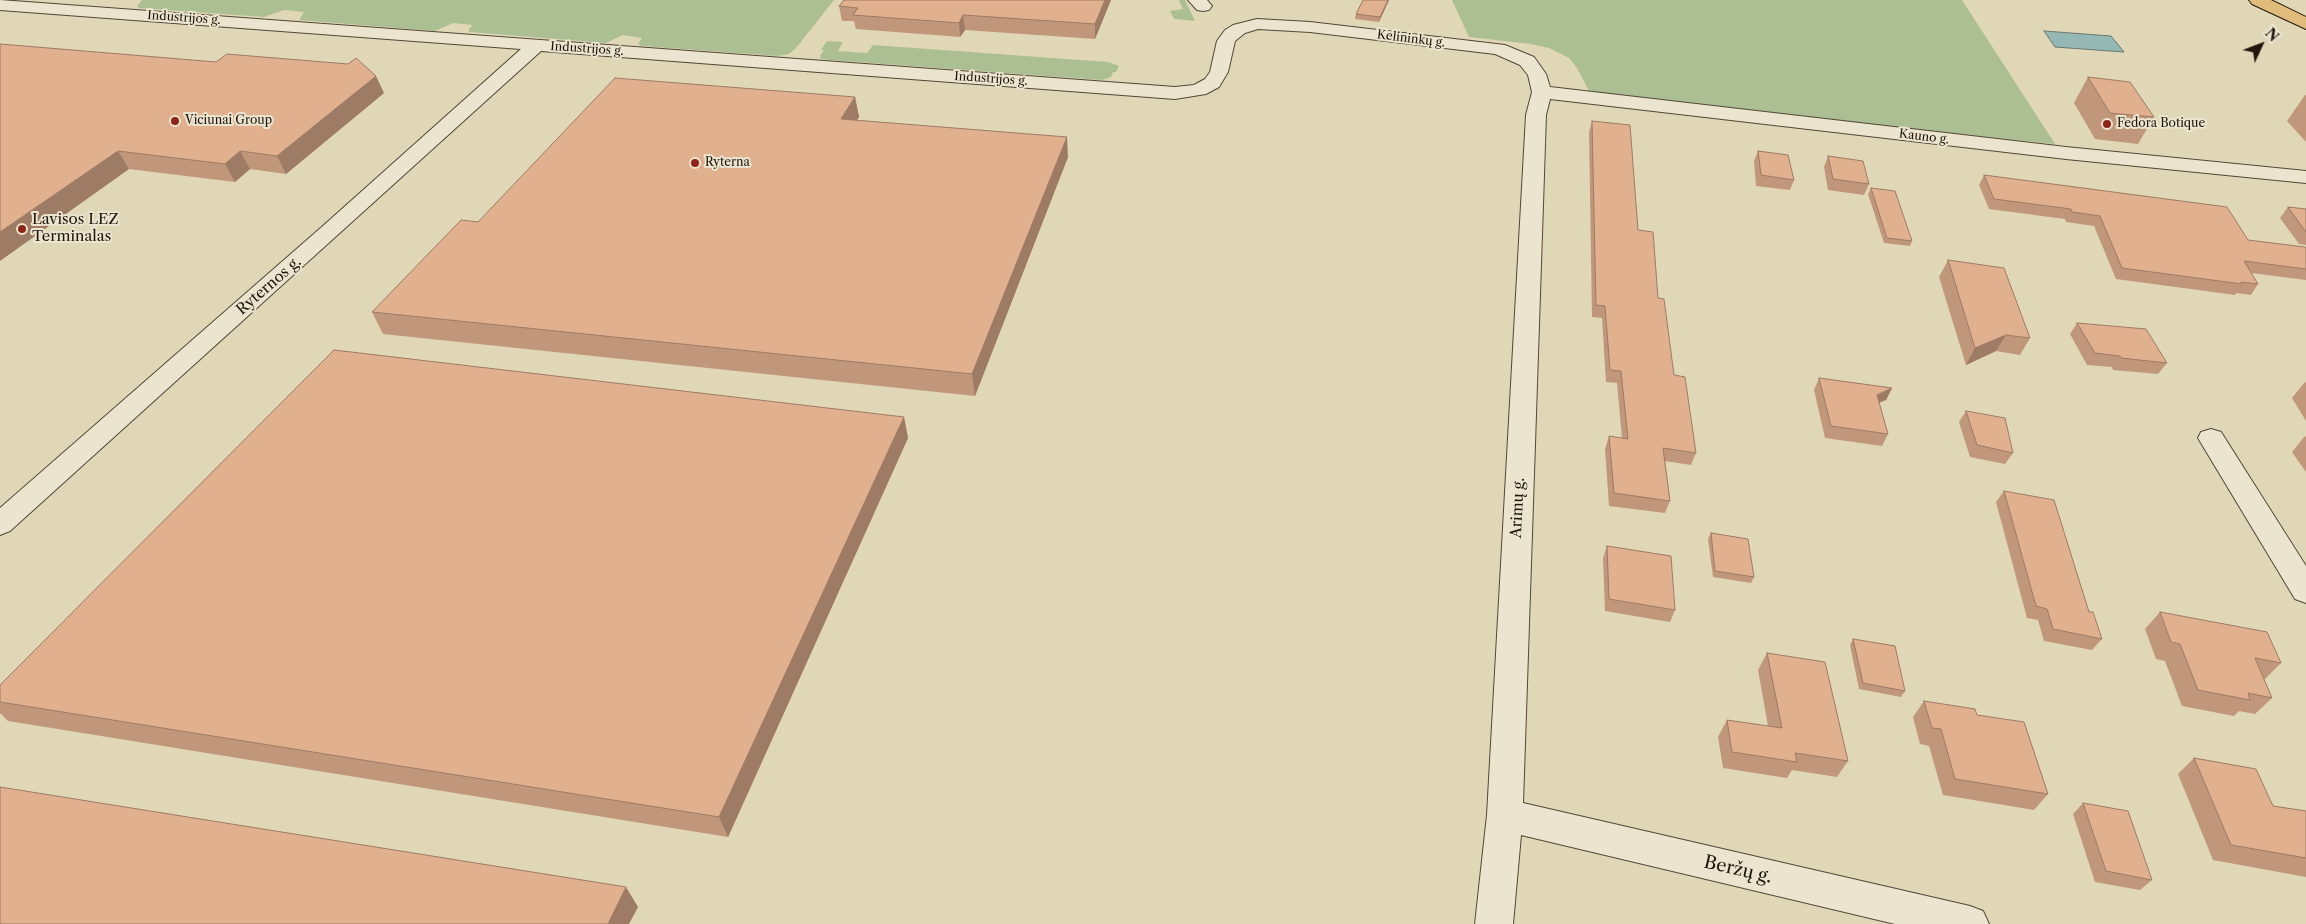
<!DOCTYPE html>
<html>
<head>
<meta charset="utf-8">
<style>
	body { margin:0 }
	#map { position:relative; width:2306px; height:924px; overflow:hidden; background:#e0d7b6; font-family:"Libre Caslon Text",serif }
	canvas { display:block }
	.north { position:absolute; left:2236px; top:20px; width:50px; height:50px; -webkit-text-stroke:4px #ebe5d0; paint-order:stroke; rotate:47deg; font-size:14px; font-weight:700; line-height:20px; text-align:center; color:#23170d }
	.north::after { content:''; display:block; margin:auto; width:18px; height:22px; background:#23170d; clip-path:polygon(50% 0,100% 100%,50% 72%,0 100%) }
</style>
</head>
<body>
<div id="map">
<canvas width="2306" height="924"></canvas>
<div class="north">N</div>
</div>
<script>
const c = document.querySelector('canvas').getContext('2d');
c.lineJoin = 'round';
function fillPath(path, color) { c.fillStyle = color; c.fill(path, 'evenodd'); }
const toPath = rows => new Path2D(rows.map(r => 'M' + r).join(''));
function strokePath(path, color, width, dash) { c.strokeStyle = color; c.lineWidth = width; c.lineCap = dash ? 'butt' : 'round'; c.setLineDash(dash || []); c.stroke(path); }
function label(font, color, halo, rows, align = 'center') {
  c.font = font + ' "Libre Caslon Text",serif'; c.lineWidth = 4; c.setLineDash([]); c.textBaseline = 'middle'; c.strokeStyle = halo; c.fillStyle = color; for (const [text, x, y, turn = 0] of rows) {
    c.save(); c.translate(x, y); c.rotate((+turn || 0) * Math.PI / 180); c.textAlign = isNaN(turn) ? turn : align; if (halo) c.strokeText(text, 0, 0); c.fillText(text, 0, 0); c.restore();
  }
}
const green = toPath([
	[142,0,834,0,796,48,789,54,778,56,642,46,638,44,642,38,623,35,606,43,469,32,469,29,473,25,453,23,435,31,299,20,304,12,284,10,264,17,139,8,137,6],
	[1179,0,1185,0,1195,21,1174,19,1170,11,1183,9],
	[1452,0,1962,0,2055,144,1753,114,1589,91,1577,68,1569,58,1549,48,1531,44,1469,37],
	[827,41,843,42,838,51,867,53,873,45,1108,62,1119,66,1116,72,1113,72,1111,77,1102,80,830,60,821,59,820,56,824,50,821,50]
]);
const water = toPath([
	[2044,31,2111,36,2124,52,2055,47,2044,31]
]);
const street = toPath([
	[0,0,1175,87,1194,85,1205,79,1210,72,1217,41,1225,30,1233,25,1257,19,1310,22,1505,45,1534,57,1546,74,1550,87,2066,147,2306,171,2306,183,2066,159,1550,99,1546,115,1523,803,1970,906,1983,911,1989,924,1895,924,1521,835,1513,924,1475,924,1487,815,1526,115,1532,92,1528,75,1520,65,1495,54,1310,32,1258,29,1245,33,1235,41,1228,72,1219,87,1206,94,1175,99,541,51,10,531,0,535,0,508,324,225,521,49,0,10,0,0],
	[1188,0,1207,0,1212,6,1209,10,1203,11,1197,10,1188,0],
	[2211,429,2221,432,2306,566,2306,603,2295,599,2198,438,2201,432,2211,429]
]);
const highway = toPath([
	[2249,0,2271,0,2306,17,2306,29,2252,4,2249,0]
]);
const wall = toPath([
	[844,0,1111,0,1095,39,965,30,960,37,856,29,854,21,842,21,839,6],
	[1363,0,1389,0,1379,22,1355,19,1356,14],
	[0,44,384,93,286,174,250,169,235,182,129,169],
	[2088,77,2154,117,2138,144,2095,139,2074,103],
	[2305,95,2306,95,2306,142,2287,121],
	[855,97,859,117,857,120,1068,157,975,396,383,334,372,312,478,222],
	[1592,121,1638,230,1658,298,1674,375,1696,453,1691,465,1665,461,1670,501,1665,513,1609,506,1605,449,1609,436,1622,438,1617,383,1606,382,1602,318,1592,317,1589,132],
	[1758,151,1794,180,1790,190,1756,186,1754,161],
	[1828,156,1869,184,1864,195,1828,190,1824,167],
	[1984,175,2248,240,2306,248,2306,280,2251,273,2258,284,2251,295,2236,293,2235,295,2116,279,2094,226,2066,222,2065,219,1989,209,1979,185],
	[1871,188,1912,241,1910,246,1884,243,1868,194],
	[2288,207,2306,209,2306,245,2299,244,2280,218],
	[1948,260,2030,338,2020,355,1996,351,1966,365,1939,277],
	[2077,323,2167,363,2158,374,2113,370,2112,367,2087,365,2070,334],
	[1819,378,1892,388,1886,400,1879,402,1888,434,1882,446,1825,438,1814,390],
	[2306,382,2306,421,2292,398,2304,383],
	[1966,411,2013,453,2005,464,1970,457,1959,422],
	[904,417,908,438,728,837,8,721,0,713,0,685],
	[2305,436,2306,437,2306,472,2292,452],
	[2004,491,2089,612,2102,639,2092,650,2044,641,2038,620,2027,618,1996,502],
	[1711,533,1754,577,1751,583,1713,577,1708,539],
	[1607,546,1675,610,1670,622,1605,611,1603,558],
	[2160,612,2281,663,2264,680,2272,698,2255,714,2239,711,2234,716,2182,706,2165,661,2156,659,2145,629],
	[1853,639,1905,691,1901,697,1859,689,1850,645],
	[1767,653,1848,761,1837,777,1792,770,1787,778,1723,768,1718,737,1727,720,1768,726,1758,670],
	[1924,701,1977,715,2048,794,2034,810,1943,795,1929,746,1920,744,1913,717],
	[2194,758,2273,806,2306,811,2306,877,2213,860,2178,774],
	[2083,803,2152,880,2140,890,2095,882,2073,814]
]);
const shadedWall = toPath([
	[1105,0,1111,0,1095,39,1095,24],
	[1388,0,1389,0,1379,22,1380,17],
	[963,15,965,30,960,37,959,23],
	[376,76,384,93,286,174,277,156],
	[855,97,859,117,845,138,841,119],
	[1067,137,1068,157,975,396,972,374],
	[118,151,129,169,0,261,0,232],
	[240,151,250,169,235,182,225,164],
	[2006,335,1996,351,1966,365,1975,348],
	[1892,388,1886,400,1871,406,1877,395],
	[904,417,908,438,728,837,719,817],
	[626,887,638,907,629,924,608,924]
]);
const building = toPath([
	[844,0,1105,0,1095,24,963,15,959,23,853,15,858,8,839,6,844,0],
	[1363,0,1388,0,1380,17,1356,14,1363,0],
	[0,44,216,62,227,54,348,64,356,58,376,76,277,156,240,151,225,164,118,151,0,232,0,44],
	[2088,77,2130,82,2154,117,2110,113,2088,77],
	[615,78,855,97,841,119,1067,137,972,374,372,312,461,220,478,222,615,78],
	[1592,121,1630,125,1638,230,1653,232,1658,298,1664,299,1674,375,1685,377,1696,453,1663,448,1670,501,1614,493,1609,436,1628,439,1621,371,1610,370,1605,306,1596,305,1592,121],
	[1758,151,1788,155,1794,180,1761,175,1758,151],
	[1828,156,1863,161,1869,184,1833,179,1828,156],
	[1984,175,2227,207,2248,240,2305,247,2306,248,2306,269,2244,261,2258,284,2241,282,2242,284,2122,268,2100,216,2072,212,2071,209,1994,199,1984,175],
	[1871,188,1895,191,1912,241,1887,238,1871,188],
	[2288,207,2306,209,2306,232,2288,207],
	[1948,260,2004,268,2030,338,2006,335,1975,348,1948,260],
	[2077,323,2146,329,2167,363,2121,358,2120,356,2095,353,2077,323],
	[334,350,904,417,719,817,0,702,0,685,334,350],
	[1819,378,1892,388,1877,395,1888,434,1831,426,1819,378],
	[1966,411,2005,418,2013,453,1977,445,1966,411],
	[2004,491,2054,500,2089,612,2093,612,2102,639,2053,629,2047,609,2036,606,2004,491],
	[1711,533,1748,539,1754,577,1715,571,1711,533],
	[1607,546,1671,556,1675,610,1609,599,1607,546],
	[2160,612,2267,632,2281,663,2255,658,2272,698,2248,693,2250,700,2198,690,2180,644,2171,642,2160,612],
	[1853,639,1895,646,1905,691,1863,683,1853,639],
	[1767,653,1825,662,1848,761,1795,753,1797,762,1732,752,1727,720,1782,728,1767,653],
	[1924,701,1975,709,1977,715,2024,722,2048,794,1955,779,1941,729,1932,728,1924,701],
	[2194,758,2256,769,2273,806,2306,811,2306,858,2231,845,2194,758],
	[0,787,626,887,608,924,0,924,0,787],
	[2083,803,2128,811,2152,880,2106,871,2083,803]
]);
const markers = [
	[175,121,5,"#8f2418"],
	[2107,124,5,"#8f2418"],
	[695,163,5,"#8f2418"],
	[22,229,5,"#8f2418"]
];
const farStreetnames = [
	["Industrijos g.",184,18,4],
	["Kelininkų g.",1411,39,7],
	["Industrijos g.",587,49,4],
	["Industrijos g.",991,79,4],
	["Kauno g.",1924,137,7]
];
const farPoinames = [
	["Viciunai Group",185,121],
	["Fedora Botique",2117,124],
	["Ryterna",705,163]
];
const poiNames = [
	["Lavisos LEZ",32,220],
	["Terminalas",32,237]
];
const streetNames = [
	["Ryternos g.",269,286,-41],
	["Arimų g.",1518,508,-87]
];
const nearStreetnames = [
	["Beržų g.",1738,870,13]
];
fillPath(green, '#acbf93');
fillPath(water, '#96b8b5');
strokePath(water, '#687872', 1);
strokePath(street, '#524737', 2);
strokePath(highway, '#23170d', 2);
fillPath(street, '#ebe5d0');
fillPath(highway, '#e0bc7b');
fillPath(wall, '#c1977b');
fillPath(shadedWall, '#9d7b64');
fillPath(building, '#e0b08f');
strokePath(building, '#9d7b64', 1);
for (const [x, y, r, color] of markers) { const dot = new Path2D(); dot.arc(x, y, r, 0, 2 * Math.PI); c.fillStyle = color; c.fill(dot); strokePath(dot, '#ebe5d0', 2); }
label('12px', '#23170d', '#ebe5d0', farStreetnames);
label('12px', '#23170d', '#ebe5d0', farPoinames, 'left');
label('15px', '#23170d', '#ebe5d0', poiNames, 'left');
label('15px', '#23170d', '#ebe5d0', streetNames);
label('18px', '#23170d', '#ebe5d0', nearStreetnames);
</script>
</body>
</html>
